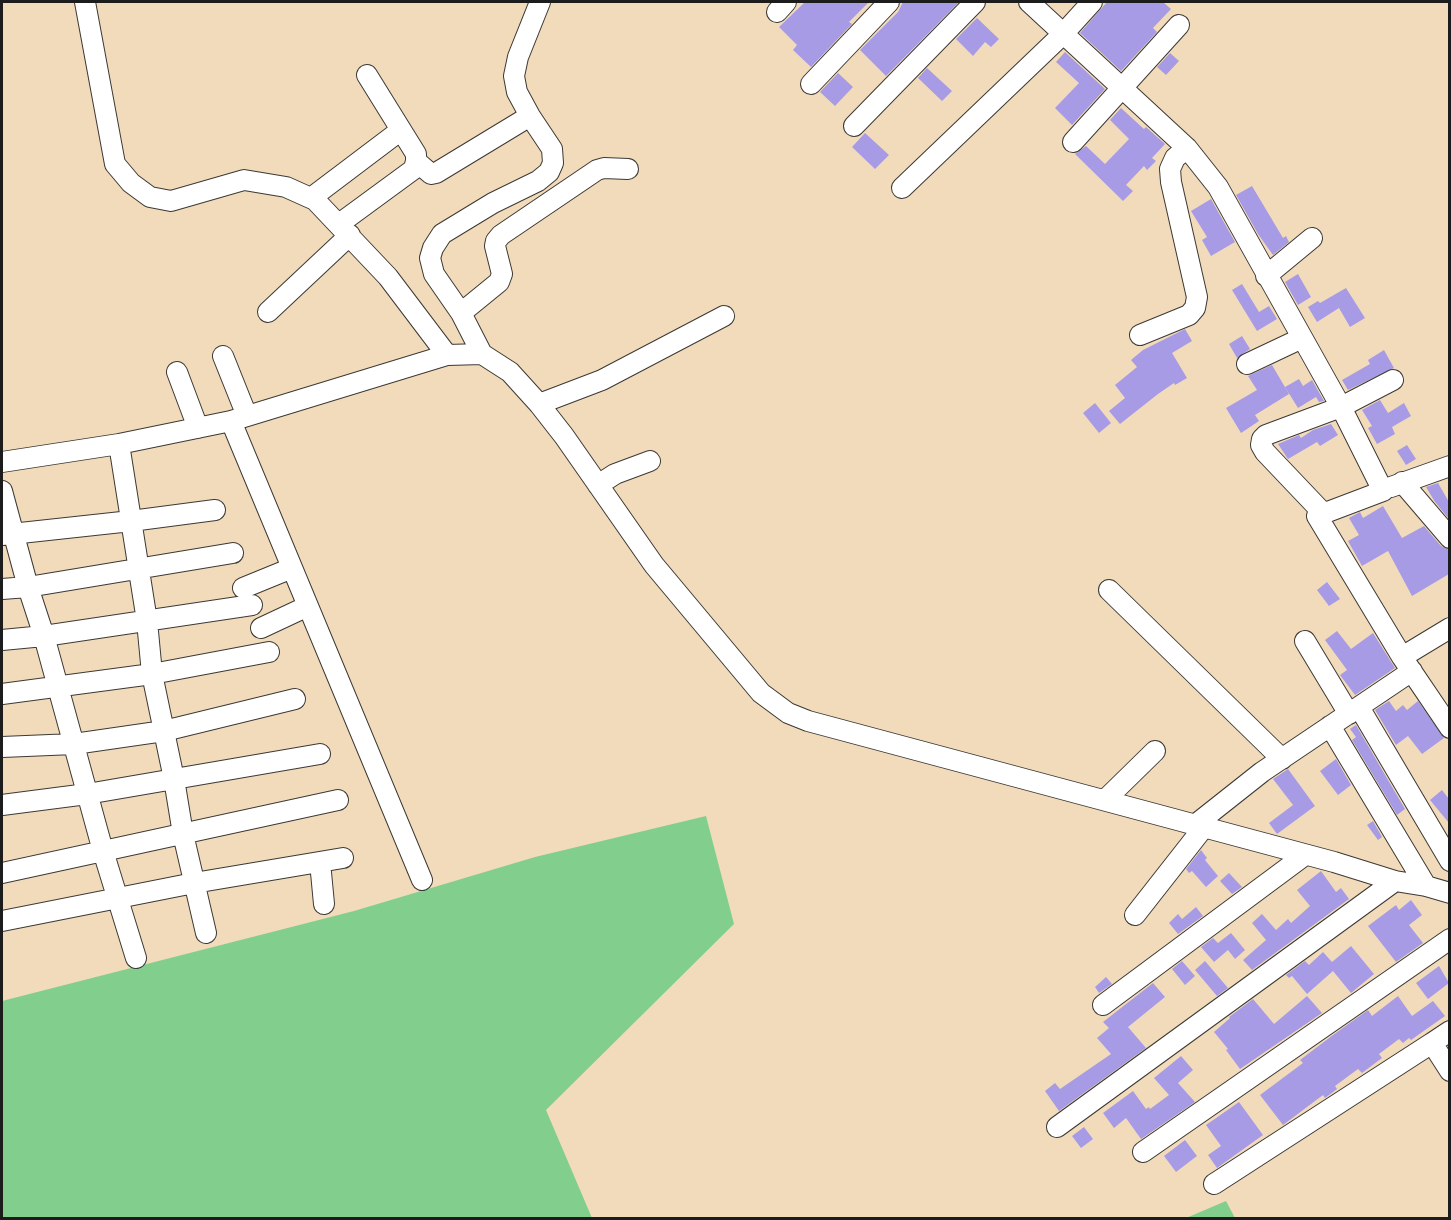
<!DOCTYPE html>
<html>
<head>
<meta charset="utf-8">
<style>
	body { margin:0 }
	#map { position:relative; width:1451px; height:1220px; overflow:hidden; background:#f2dbbb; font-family:Mali,sans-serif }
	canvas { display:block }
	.frame { position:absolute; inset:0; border:3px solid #1c1c1c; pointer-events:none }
</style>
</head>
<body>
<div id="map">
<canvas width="1451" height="1220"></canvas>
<div class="frame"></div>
</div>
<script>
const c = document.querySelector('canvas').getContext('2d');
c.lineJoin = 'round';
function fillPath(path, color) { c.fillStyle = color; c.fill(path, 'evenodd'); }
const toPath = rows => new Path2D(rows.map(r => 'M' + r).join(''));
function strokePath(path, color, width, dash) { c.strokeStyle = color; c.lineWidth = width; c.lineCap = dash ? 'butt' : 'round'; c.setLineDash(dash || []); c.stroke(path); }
const green = toPath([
	[706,816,734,924,546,1110,592,1218,2,1218,2,1001,354,911,535,857],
	[1226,1201,1235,1218,1186,1218]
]);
const building = toPath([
	[805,2,869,2,849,22,852,24,811,67,793,50,797,45,779,27],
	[903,2,959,2,886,76,860,50,898,12],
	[1107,2,1163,2,1171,9,1153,28,1157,32,1121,71,1080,33],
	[977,18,999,39,991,47,985,42,973,56,956,39],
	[1065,52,1105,89,1072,125,1055,108,1079,83,1056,62],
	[1170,53,1179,61,1166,75,1157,67],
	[927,68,952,91,942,101,918,78],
	[838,73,853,87,835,106,820,92],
	[1121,108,1144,129,1146,127,1165,144,1152,158,1156,161,1147,170,1144,166,1126,185,1133,191,1123,201,1075,154,1086,146,1105,164,1129,139,1110,120],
	[865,133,889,155,875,169,852,147],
	[1252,186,1283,238,1286,236,1289,242,1273,255,1258,234,1236,195],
	[1211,199,1235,242,1211,256,1202,240,1207,237,1191,211],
	[1298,274,1311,297,1298,305,1285,282],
	[1242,284,1259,312,1269,306,1277,319,1257,331,1232,290],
	[1346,288,1365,318,1350,327,1339,308,1317,322,1308,307,1318,301,1320,303],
	[1185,329,1192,341,1172,353,1187,378,1175,385,1174,383,1158,394,1120,424,1109,411,1125,398,1115,385,1137,367,1131,360,1143,350],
	[1242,336,1250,349,1237,358,1229,344],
	[1384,350,1394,368,1348,390,1342,380,1370,364,1368,360],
	[1272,365,1289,394,1255,415,1259,421,1241,433,1226,408,1257,390,1248,376],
	[1299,379,1303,386,1312,380,1324,401,1319,402,1316,397,1298,408,1285,387],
	[1380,400,1388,413,1404,403,1411,416,1392,427,1395,434,1377,444,1368,428,1372,426,1362,410],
	[1095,403,1111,423,1099,433,1083,413],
	[1331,424,1338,435,1320,446,1317,442,1288,459,1278,444,1299,435,1301,438,1313,430],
	[1407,445,1416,459,1406,465,1397,451],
	[1438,483,1449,502,1449,519,1435,502,1426,487],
	[1383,506,1402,538,1424,526,1441,546,1449,550,1449,574,1412,596,1388,551,1362,566,1348,541,1359,535,1349,518,1360,512,1363,518],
	[1327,582,1340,599,1329,606,1317,590],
	[1337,631,1351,649,1373,633,1395,668,1355,695,1340,675,1347,670,1325,640],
	[1389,701,1396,711,1403,705,1407,710,1418,701,1444,738,1422,754,1408,736,1396,745,1375,710],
	[1356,725,1405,809,1397,815,1352,740,1356,737,1350,729],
	[1336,759,1351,785,1338,795,1320,771],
	[1288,769,1315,806,1277,834,1269,823,1293,805,1273,779],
	[1442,790,1449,799,1449,823,1430,800],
	[1373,821,1382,837,1378,840,1367,825],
	[1201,850,1207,858,1205,860,1218,876,1206,887,1192,871,1189,873,1186,869],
	[1321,871,1336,892,1341,888,1349,899,1252,970,1243,960,1266,940,1252,923,1262,914,1276,930,1288,919,1291,923,1310,906,1297,890],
	[1229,873,1242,887,1232,894,1220,881],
	[1411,900,1422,915,1409,925,1423,943,1396,962,1368,926,1396,905,1399,910],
	[1196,907,1203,916,1178,934,1169,923,1178,914,1182,919],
	[1231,933,1245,950,1235,959,1228,950,1214,962,1201,947,1213,938,1218,943],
	[1351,946,1374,974,1351,993,1333,971,1307,994,1292,976,1289,978,1286,975,1305,961,1309,965,1323,952,1332,962],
	[1182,961,1195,976,1185,985,1172,969],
	[1205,961,1228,988,1217,996,1195,970],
	[1439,966,1449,983,1428,999,1416,983],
	[1106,977,1112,984,1099,993,1095,987],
	[1153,983,1165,997,1128,1027,1146,1048,1059,1111,1045,1091,1055,1083,1060,1089,1111,1054,1097,1038,1109,1028,1103,1022],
	[1307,996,1322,1013,1240,1069,1226,1050,1228,1049,1214,1032,1230,1018,1229,1017,1253,999,1274,1024],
	[1398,996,1412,1016,1433,1001,1445,1016,1411,1040,1409,1038,1403,1043,1399,1039,1379,1054,1382,1058,1362,1073,1358,1069,1335,1086,1337,1089,1325,1098,1323,1095,1283,1125,1260,1095,1303,1063,1300,1060,1333,1035,1368,1010,1372,1016],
	[1181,1056,1193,1070,1178,1083,1195,1102,1141,1139,1126,1118,1114,1128,1103,1113,1133,1091,1146,1109,1149,1107,1150,1109,1169,1095,1154,1078],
	[1239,1102,1263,1135,1217,1168,1208,1155,1221,1146,1206,1125],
	[1084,1127,1093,1139,1081,1148,1072,1136],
	[1185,1140,1197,1156,1176,1172,1164,1156]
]);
const minor = toPath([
	[85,2,115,164,131,183,150,197,171,201,244,180,286,187,315,200,388,277,447,355],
	[1029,2,1187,148,1218,187,1341,407,1383,491,1317,516,1402,657,1450,728],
	[777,12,786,2],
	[811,84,889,2],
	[854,126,975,2],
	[1073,142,1179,25],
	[416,161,431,174,436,173,530,116],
	[902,188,1063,34,1092,2],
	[311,198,401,130],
	[339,224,414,169,416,161,416,154,367,75],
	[1266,276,1312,238],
	[268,312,350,235],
	[461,313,499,282,502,274,495,246,496,241,501,235,597,170,604,168,628,169],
	[1140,335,1189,315,1195,308,1197,297,1171,182,1170,169,1175,158,1187,148],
	[482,354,461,313,434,274,430,258,433,248,442,234,493,203,538,181,549,172,553,163,552,149,530,116,517,92,514,76,518,57,540,2],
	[223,356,247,416],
	[1247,364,1302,338],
	[177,372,198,428],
	[539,404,602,380,724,316],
	[231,421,422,880],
	[119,444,147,621,152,674,174,779,183,834,206,933],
	[2,462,119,444,231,421,447,355,482,354,510,372,539,404,564,436,654,565,761,693,788,713,808,721,1334,862,1395,881,1426,886,1450,893],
	[1402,482,1450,538],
	[598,485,615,474,650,461],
	[1391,487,1450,466],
	[2,491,28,587,44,636,103,851,136,958],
	[1323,513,1265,452,1261,445,1262,439,1266,435,1341,407,1393,380],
	[2,535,131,521,215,510],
	[243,588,292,568],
	[2,589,28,587,233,553],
	[1109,590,1282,759],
	[261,628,308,606],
	[2,640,44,636,252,605],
	[1305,641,1349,714],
	[1402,657,1450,628],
	[2,694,152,674,269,652],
	[1359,707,1450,861],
	[1330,726,1426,886],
	[2,747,74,744,164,731,295,699],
	[1105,800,1155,751],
	[2,805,87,794,320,754],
	[1195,825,1262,772,1412,671],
	[320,862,324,904],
	[2,873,338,800],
	[1135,915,1204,827],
	[2,921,194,883,343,858],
	[1103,1005,1305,855],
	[1450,1031,1432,1043,1450,1071],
	[1057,1127,1395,881],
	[1143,1152,1450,939],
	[1214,1184,1432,1043]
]);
fillPath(green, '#82cf8d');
fillPath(building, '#a79be5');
strokePath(minor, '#3c3934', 22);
strokePath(minor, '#fff', 20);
</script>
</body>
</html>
